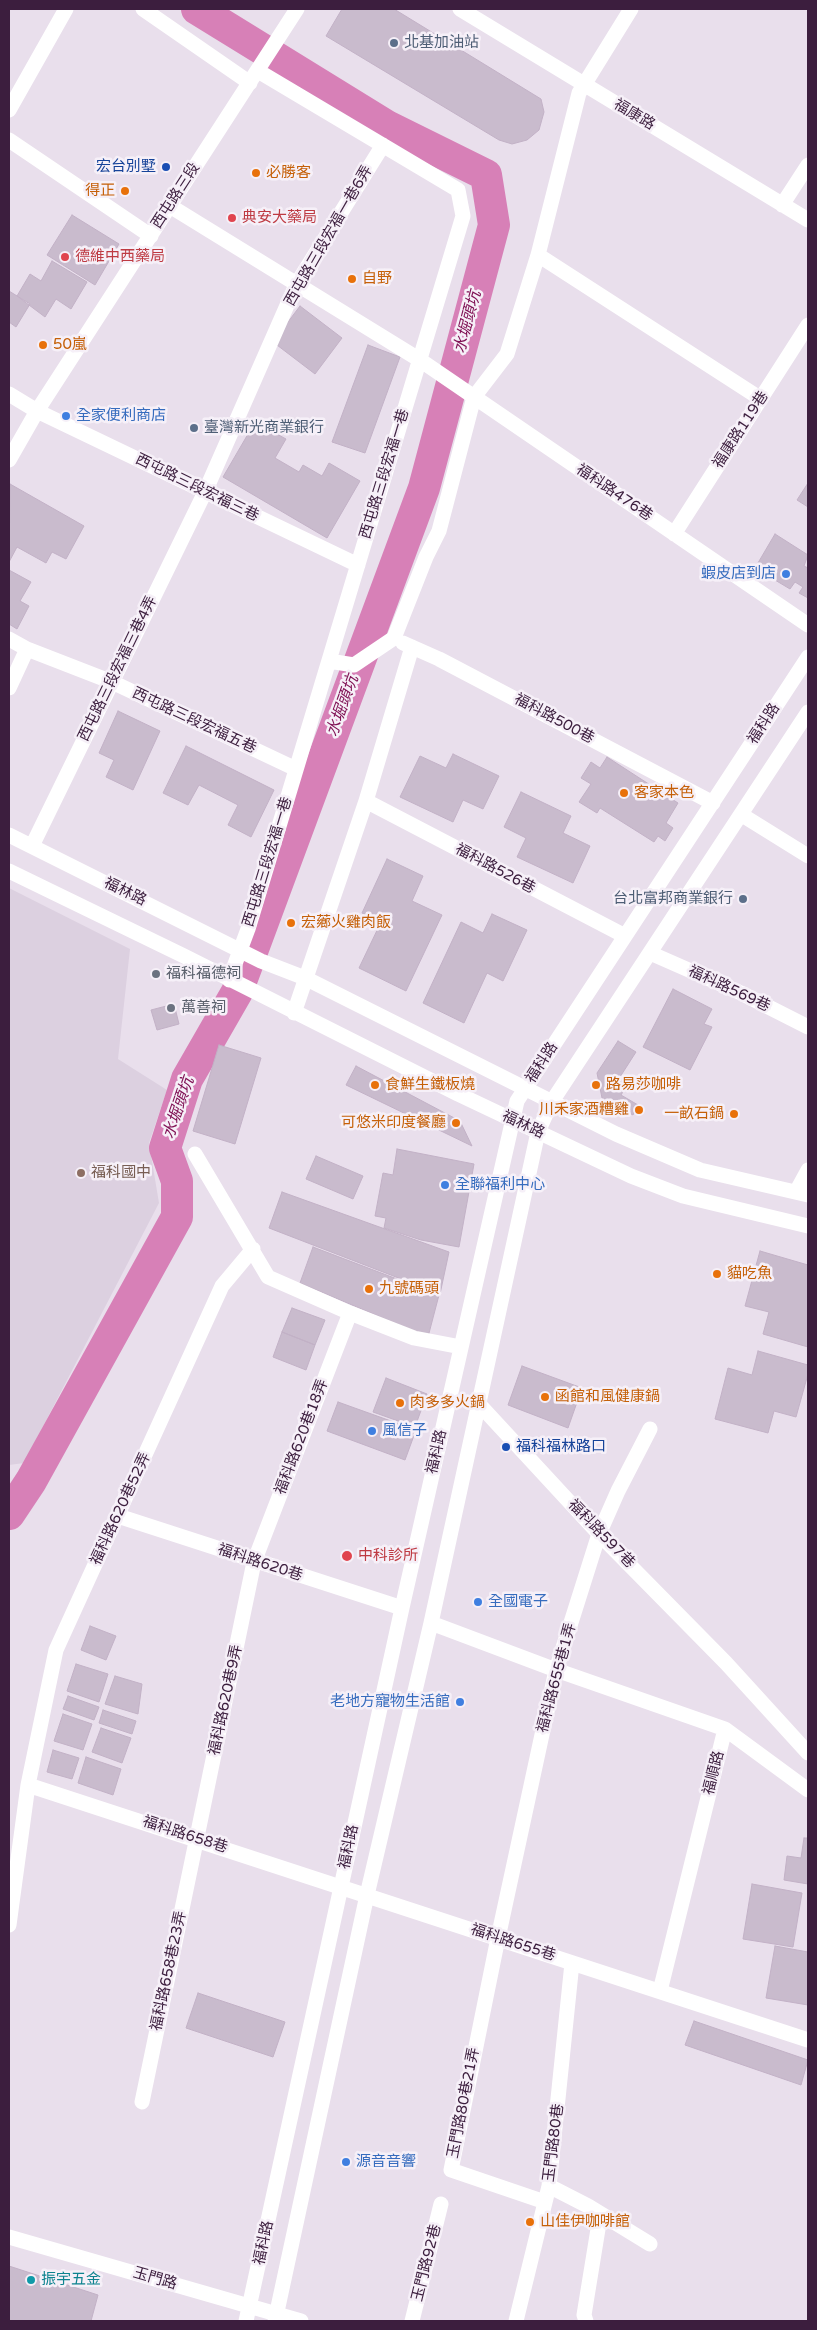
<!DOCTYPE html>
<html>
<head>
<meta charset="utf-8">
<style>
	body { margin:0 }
	#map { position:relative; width:817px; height:2330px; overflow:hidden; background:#e9dfec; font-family:"Varela Round",sans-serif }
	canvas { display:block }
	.frame { position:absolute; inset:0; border:10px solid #3c1e3e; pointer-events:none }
</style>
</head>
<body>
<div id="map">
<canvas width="817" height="2330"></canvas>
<div class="frame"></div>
</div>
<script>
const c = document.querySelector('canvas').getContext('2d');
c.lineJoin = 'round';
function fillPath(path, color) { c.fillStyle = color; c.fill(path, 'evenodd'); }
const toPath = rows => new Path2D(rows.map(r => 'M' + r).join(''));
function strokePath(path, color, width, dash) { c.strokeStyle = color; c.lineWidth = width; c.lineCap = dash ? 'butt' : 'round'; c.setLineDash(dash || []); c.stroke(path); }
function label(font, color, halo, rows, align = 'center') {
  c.font = font + ' "Varela Round","Noto Sans TC",sans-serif'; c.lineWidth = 5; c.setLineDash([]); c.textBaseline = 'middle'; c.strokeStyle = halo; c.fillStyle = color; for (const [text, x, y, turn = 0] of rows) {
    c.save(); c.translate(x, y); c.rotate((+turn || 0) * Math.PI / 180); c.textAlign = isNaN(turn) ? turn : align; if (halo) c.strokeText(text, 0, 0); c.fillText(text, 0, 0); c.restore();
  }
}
const built = toPath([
	[9,888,130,949,118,1059,167,1090,149,1143,159,1203,24,1463,9,1465]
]);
const river = toPath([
	[9,1514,31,1481,177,1217,177,1181,165,1148,187,1079,237,992,424,488,494,225,486,175,387,126,197,9]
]);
const building = toPath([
	[342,9,394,9,541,99,544,112,539,130,527,140,512,144,499,140,326,36,342,9],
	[72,215,119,244,95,285,47,255,72,215],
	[52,261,87,282,71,309,56,299,45,317,17,296,30,274,41,281,52,261],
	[9,291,30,304,16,327,9,322,9,291],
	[300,306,342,338,315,374,273,342,300,306],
	[368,345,400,357,365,453,332,442,368,345],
	[255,422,286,439,275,458,299,472,303,465,322,476,329,463,360,481,327,538,223,477,255,422],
	[808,483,808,507,797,500,808,483],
	[10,484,84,526,66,559,52,552,46,563,17,547,9,562,10,484],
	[775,534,808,555,804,566,808,568,808,598,799,593,803,587,795,582,790,589,755,568,775,534],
	[9,570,31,582,20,601,29,606,17,629,9,624,9,570],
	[118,711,160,731,133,790,106,777,114,760,99,753,118,711],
	[186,746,274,790,251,837,228,825,238,805,199,785,188,805,163,793,186,746],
	[453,754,499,776,483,809,463,800,453,822,400,797,420,756,446,768,453,754],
	[607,757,678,803,666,823,673,828,665,841,658,836,654,842,600,808,597,813,579,802,591,784,581,778,591,762,600,768,607,757],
	[521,792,571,816,563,833,590,846,573,883,517,857,526,838,504,827,521,792],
	[387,859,423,876,412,901,442,915,406,991,359,968,381,922,362,913,387,859],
	[492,914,527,930,503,981,487,973,464,1023,423,1003,461,922,483,933,492,914],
	[673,989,712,1009,704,1024,712,1027,690,1070,643,1047,673,989],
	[174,1004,179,1024,157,1030,151,1010,174,1004],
	[618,1041,636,1052,620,1077,629,1082,621,1095,638,1105,633,1115,602,1098,597,1073,618,1041],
	[219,1045,261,1058,235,1144,193,1131,219,1045],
	[356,1066,460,1121,472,1146,346,1085,356,1066],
	[397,1149,474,1164,459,1247,421,1240,384,1228,386,1218,375,1216,383,1173,393,1175,397,1149],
	[316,1156,363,1176,353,1199,306,1179,316,1156],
	[282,1192,449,1252,440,1294,269,1228,282,1192],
	[313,1247,439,1295,428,1337,300,1283,313,1247],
	[760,1251,808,1265,808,1347,763,1334,769,1312,745,1306,760,1251],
	[292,1308,325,1320,315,1345,282,1332,292,1308],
	[282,1332,315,1345,306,1370,273,1357,282,1332],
	[758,1351,808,1365,808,1374,796,1417,774,1411,768,1433,715,1419,728,1368,752,1375,758,1351],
	[522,1366,582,1388,568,1428,508,1405,522,1366],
	[386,1378,427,1394,415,1427,373,1412,386,1378],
	[338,1402,416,1430,405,1460,327,1431,338,1402],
	[90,1626,116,1636,106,1660,81,1650,90,1626],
	[76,1664,108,1674,99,1702,67,1691,76,1664],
	[115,1676,142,1684,138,1714,105,1704,115,1676],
	[68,1696,99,1707,94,1720,63,1709,68,1696],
	[103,1710,136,1721,132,1734,99,1723,103,1710],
	[63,1714,92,1724,83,1750,54,1741,63,1714],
	[101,1728,131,1738,122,1763,92,1752,101,1728],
	[53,1750,79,1758,72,1779,47,1772,53,1750],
	[86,1757,121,1769,113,1795,78,1783,86,1757],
	[804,1838,808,1838,808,1884,784,1880,787,1856,801,1858,804,1838],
	[752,1884,802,1893,793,1947,743,1939,752,1884],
	[775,1946,808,1952,808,2005,766,1998,775,1946],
	[198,1993,285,2022,273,2057,186,2028,198,1993],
	[694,2021,808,2060,801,2085,685,2045,694,2021],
	[9,2266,98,2295,91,2321,9,2321,9,2266]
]);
const minor = toPath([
	[143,9,250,83],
	[460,9,808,220],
	[9,110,66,9],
	[9,140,151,236],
	[782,205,808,165],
	[170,206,420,360,808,625],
	[538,255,761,399],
	[9,394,37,411,358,565],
	[9,460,37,411,297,9],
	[674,534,808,325],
	[9,639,27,649,112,682,296,769],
	[403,643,439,659,713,803],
	[329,661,354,665,394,638,426,557,439,531,474,397,507,354,538,255,579,93,631,9],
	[9,688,27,649],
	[366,801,625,936],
	[742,815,808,856],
	[9,835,261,961,305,978,616,1134,700,1170,808,1195],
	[32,846,205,492,296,285,383,145],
	[9,871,184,956,458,1094,631,1176,683,1196,808,1226],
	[650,953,741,993,808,1027],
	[229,980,248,929,463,216,458,190,258,71],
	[294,1013,366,801,412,647],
	[195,1154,268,1277,350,1313,414,1338,461,1347],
	[796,1192,808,1170],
	[478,1403,599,1534,726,1663,808,1753],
	[118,1516,402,1608],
	[431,1623,556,1670,725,1729,808,1790],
	[28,1785,808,2040],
	[9,1925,28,1785,56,1650,222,1286,253,1249],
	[660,1991,725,1729],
	[142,2102,254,1562,350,1313],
	[549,2186,588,2206,650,2244],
	[545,2202,451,2170,498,1938,556,1670,599,1534,618,1491,650,1429],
	[9,2237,301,2321],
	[246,2321,402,1608,517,1101,808,657],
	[275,2321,367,1895,431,1623,538,1132,551,1103,808,712],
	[412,2321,441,2204],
	[516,2321,549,2186,572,1963],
	[586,2321,584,2315,599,2223]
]);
const markers = [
	[394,43,5,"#5c6f8a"],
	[166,167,5,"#1a4fb4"],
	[256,173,5,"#e8710a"],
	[125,191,5,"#e8710a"],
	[232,218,5,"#e0444e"],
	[65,257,5,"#e0444e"],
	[352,279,5,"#e8710a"],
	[43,345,5,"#e8710a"],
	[66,416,5,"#3f7fe0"],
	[194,428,5,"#5c6f8a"],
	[786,574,5,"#3f7fe0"],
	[624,793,5,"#e8710a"],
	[743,899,5,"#5c6f8a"],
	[291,923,5,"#e8710a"],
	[156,974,5,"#6b7280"],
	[171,1008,5,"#6b7280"],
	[375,1085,5,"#e8710a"],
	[596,1085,5,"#e8710a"],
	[639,1110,5,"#e8710a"],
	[734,1114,5,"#e8710a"],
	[456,1123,5,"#e8710a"],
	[81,1173,5,"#8d6e63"],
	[445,1185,5,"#3f7fe0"],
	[717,1274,5,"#e8710a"],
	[369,1289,5,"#e8710a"],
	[545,1397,5,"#e8710a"],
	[400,1403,5,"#e8710a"],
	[372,1431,5,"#3f7fe0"],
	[506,1447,5,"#1a4fb4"],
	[347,1556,6,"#e0444e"],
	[478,1602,5,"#3f7fe0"],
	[460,1702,5,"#3f7fe0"],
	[346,2162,5,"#3f7fe0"],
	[530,2222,5,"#e8710a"],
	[31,2280,5,"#0f9aa8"]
];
const serviceNames = [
	["北基加油站",404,43],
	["臺灣新光商業銀行",204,428],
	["台北富邦商業銀行",733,899,"right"]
];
const streetNames = [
	["福康路",634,115,31],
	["西屯路三段",176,196,-57],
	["西屯路三段宏福一巷6弄",329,236,-60],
	["福康路119巷",741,430,-57],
	["西屯路三段宏福一巷",385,474,-73],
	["西屯路三段宏福三巷",197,488,26],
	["福科路476巷",614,493,34],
	["西屯路三段宏福三巷4弄",118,669,-64],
	["福科路500巷",554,719,28],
	["西屯路三段宏福五巷",194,721,25],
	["福科路",764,724,-57],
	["西屯路三段宏福一巷",268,862,-73],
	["福科路526巷",495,869,28],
	["福林路",125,892,26],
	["福科路569巷",729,989,25],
	["福科路",542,1063,-57],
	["福林路",523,1125,25],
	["福科路620巷18弄",302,1437,-69],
	["福科路",437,1452,-77],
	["福科路620巷52弄",121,1509,-65],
	["福科路597巷",601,1534,46],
	["福科路620巷",260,1563,18],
	["福科路655巷1弄",557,1678,-75],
	["福科路620巷9弄",226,1700,-78],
	["福順路",714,1773,-76],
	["福科路658巷",185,1835,18],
	["福科路",349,1847,-78],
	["福科路655巷",513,1943,18],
	["福科路658巷23弄",169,1971,-78],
	["玉門路80巷21弄",464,2103,-79],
	["玉門路80巷",554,2143,-83],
	["福科路",264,2243,-78],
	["玉門路92巷",427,2263,-76],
	["玉門路",155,2279,16]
];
const transitNames = [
	["宏台別墅",156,167],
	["福科福林路口",516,1447,"left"]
];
const foodNames = [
	["必勝客",266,173],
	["得正",115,191,"right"],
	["自野",362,279],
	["50嵐",53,345],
	["客家本色",634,793],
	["宏薌火雞肉飯",301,923],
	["食鮮生鐵板燒",385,1085],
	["路易莎咖啡",606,1085],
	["川禾家酒糟雞",629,1110,"right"],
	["一畝石鍋",724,1114,"right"],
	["可悠米印度餐廳",446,1123,"right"],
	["貓吃魚",727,1274],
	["九號碼頭",379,1289],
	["函館和風健康鍋",555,1397],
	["肉多多火鍋",410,1403],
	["山佳伊咖啡館",540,2222]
];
const healthNames = [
	["典安大藥局",242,218],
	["德維中西藥局",75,257],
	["中科診所",358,1556]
];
const shopNames = [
	["全家便利商店",76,416],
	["蝦皮店到店",776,574,"right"],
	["全聯福利中心",455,1185],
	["風信子",382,1431],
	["全國電子",488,1602],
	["老地方寵物生活館",450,1702,"right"],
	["源音音響",356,2162]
];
const worshipNames = [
	["福科福德祠",166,974],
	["萬善祠",181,1008]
];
const educationNames = [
	["福科國中",91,1173]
];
const cultureNames = [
	["振宇五金",41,2280]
];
const waterNames = [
	["水堀頭坑",468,322,-75],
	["水堀頭坑",343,706,-70],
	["水堀頭坑",179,1108,-71]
];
fillPath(built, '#dcd0e0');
strokePath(river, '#d780b7', 32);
fillPath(building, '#c9bbcd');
strokePath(building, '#c2b1c6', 1);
strokePath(minor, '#fff', 15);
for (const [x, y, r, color] of markers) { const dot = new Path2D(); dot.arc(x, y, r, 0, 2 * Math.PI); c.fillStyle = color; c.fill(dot); strokePath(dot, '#f6f0f8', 2); }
label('15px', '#4e5e75', '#f6f0f8', serviceNames, 'left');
label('15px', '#3c1e3e', '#f6f0f8', streetNames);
label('15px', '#164399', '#f6f0f8', transitNames, 'right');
label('15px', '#c56008', '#f6f0f8', foodNames, 'left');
label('15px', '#be3a42', '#f6f0f8', healthNames, 'left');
label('15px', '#366cbe', '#f6f0f8', shopNames, 'left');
label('15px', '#5b616d', '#f6f0f8', worshipNames, 'left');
label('15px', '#785e54', '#f6f0f8', educationNames, 'left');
label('15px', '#0d838f', '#f6f0f8', cultureNames, 'left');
label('italic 16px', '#801255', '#f6f0f8', waterNames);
</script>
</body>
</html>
